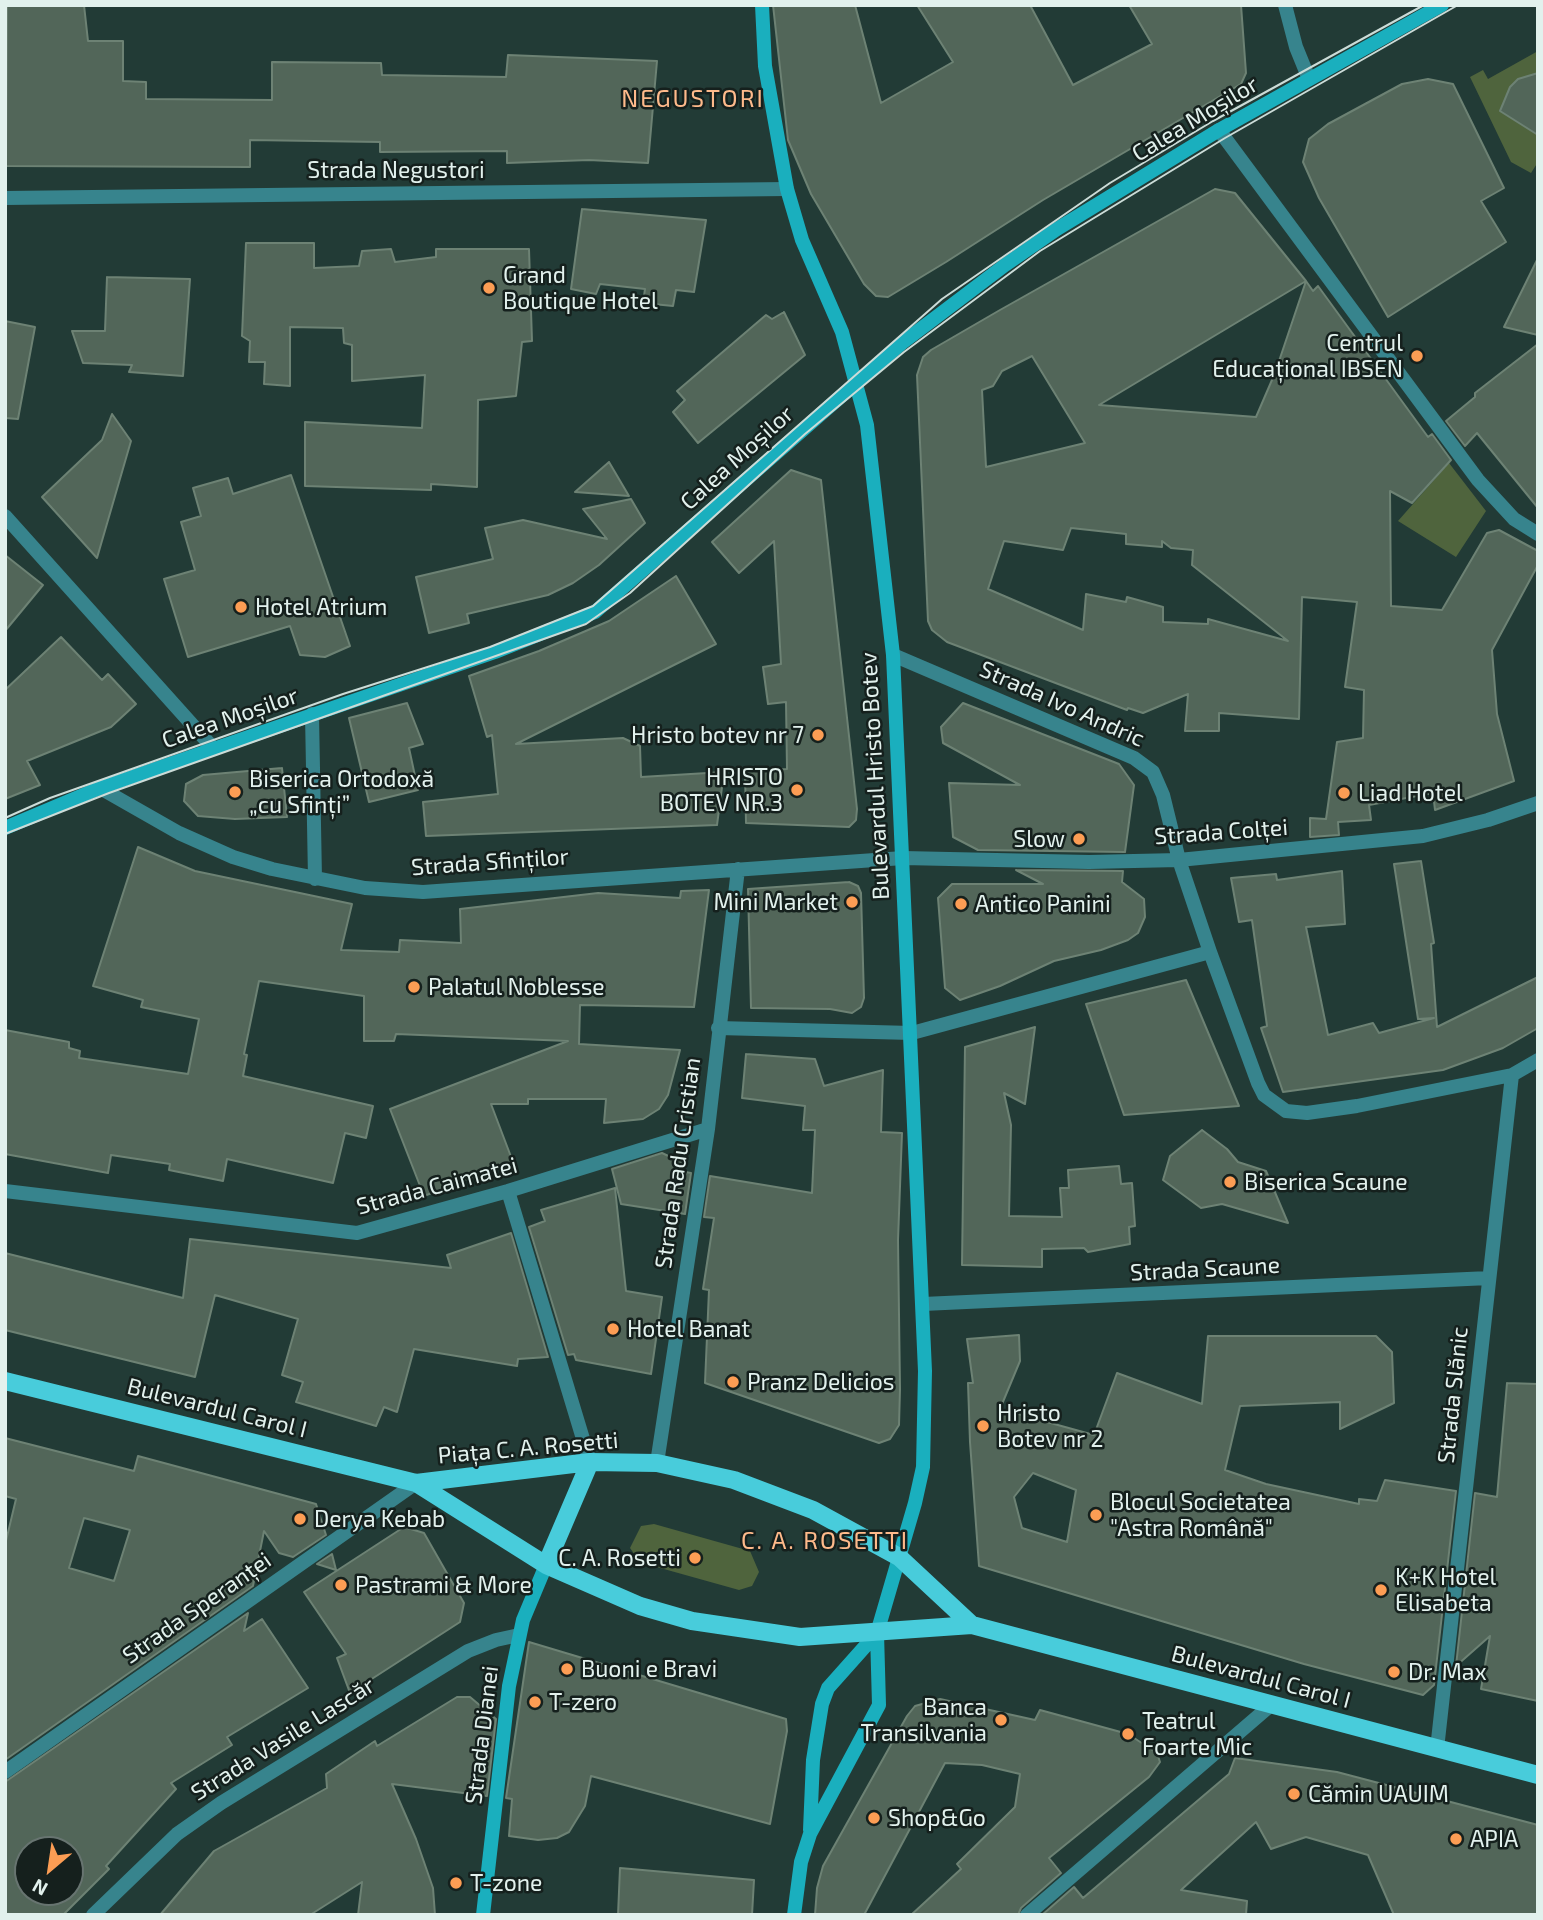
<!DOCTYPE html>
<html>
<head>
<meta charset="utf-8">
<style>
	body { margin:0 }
	#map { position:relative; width:1543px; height:1920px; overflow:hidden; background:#223b36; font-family:"Exo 2",sans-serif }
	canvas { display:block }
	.frame { position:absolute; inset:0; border:7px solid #e2f1ed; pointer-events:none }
	.north { position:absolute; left:14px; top:1836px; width:70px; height:70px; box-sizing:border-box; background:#15201d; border:2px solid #677470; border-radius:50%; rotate:209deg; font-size:19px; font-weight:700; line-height:28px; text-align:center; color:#e2f1ed }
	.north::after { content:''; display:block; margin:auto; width:24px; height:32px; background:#fc9d54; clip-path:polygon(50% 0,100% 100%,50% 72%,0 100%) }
</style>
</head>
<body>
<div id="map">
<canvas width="1543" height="1920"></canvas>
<div class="frame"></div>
<div class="north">N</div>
</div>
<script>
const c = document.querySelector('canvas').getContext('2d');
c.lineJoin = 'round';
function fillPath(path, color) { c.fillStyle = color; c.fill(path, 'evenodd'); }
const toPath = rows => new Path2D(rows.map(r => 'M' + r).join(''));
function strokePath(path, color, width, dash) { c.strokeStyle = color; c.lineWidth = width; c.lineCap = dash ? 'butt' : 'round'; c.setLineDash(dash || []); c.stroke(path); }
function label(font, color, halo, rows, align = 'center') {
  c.font = font + ' "Exo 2",sans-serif'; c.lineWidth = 5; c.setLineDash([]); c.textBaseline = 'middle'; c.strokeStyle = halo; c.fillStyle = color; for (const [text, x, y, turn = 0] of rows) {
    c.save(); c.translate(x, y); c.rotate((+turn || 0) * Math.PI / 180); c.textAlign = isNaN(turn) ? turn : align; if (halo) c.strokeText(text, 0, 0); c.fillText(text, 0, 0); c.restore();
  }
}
const green = toPath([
	[1538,51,1538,75,1518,79,1510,87,1538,127,1538,162,1531,173,1511,162,1470,77,1483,70,1488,79],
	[1449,463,1486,511,1456,557,1398,521],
	[654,1524,750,1551,759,1572,752,1586,739,1590,646,1564,637,1558,630,1548,641,1526]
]);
const building = toPath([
	[7,5,84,5,88,41,123,41,123,81,146,82,146,99,272,100,272,62,381,63,382,75,506,77,508,55,657,61,648,163,589,160,507,163,507,151,380,152,380,142,250,140,250,167,6,166,7,5],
	[773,5,855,5,881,103,953,62,917,5,1030,5,1073,85,1152,44,1129,5,1241,5,1246,73,1241,84,1043,200,946,262,888,297,876,296,864,284,811,194,788,140,773,5],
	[1538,73,1538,135,1500,111,1510,87,1518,79,1538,73],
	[1428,79,1453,84,1504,188,1481,201,1506,242,1388,317,1319,198,1303,162,1309,139,1328,124,1402,84,1428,79],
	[1215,189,1235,193,1306,281,1099,405,1256,417,1275,373,1306,281,1313,291,1318,286,1428,437,1432,434,1451,460,1412,503,1390,491,1391,606,1442,610,1487,533,1499,530,1538,551,1538,565,1492,650,1497,714,1514,781,1435,810,1433,793,1369,805,1371,820,1338,822,1339,835,1310,837,1310,818,1326,819,1337,742,1363,738,1364,690,1345,687,1357,602,1302,597,1299,719,1219,713,1219,731,1185,731,1188,694,1143,713,1128,708,1127,710,947,642,932,630,928,621,917,375,923,357,931,350,1000,310,1215,189],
	[1032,356,1085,443,986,467,982,390,993,386,1002,371,1032,356],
	[1071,528,1126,534,1126,544,1162,547,1162,541,1171,548,1193,550,1192,565,1288,641,1208,619,1208,624,1163,622,1163,607,1127,597,1126,602,1086,594,1083,630,988,589,1004,541,1063,550,1071,528],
	[582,209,706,220,694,292,676,290,673,306,643,303,645,289,600,284,596,294,571,289,582,209],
	[246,243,314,243,314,268,359,266,362,251,391,249,395,262,436,257,436,249,529,249,532,341,522,342,516,396,478,400,477,487,431,484,431,490,305,486,305,422,422,428,425,375,352,381,352,345,344,343,343,328,290,327,290,386,264,384,265,362,249,362,250,341,242,336,246,243],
	[1538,258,1538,335,1504,327,1538,258],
	[107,277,190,279,183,376,129,372,132,365,83,363,72,331,105,331,107,277],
	[784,312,805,355,698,443,673,412,685,400,677,391,766,315,772,319,784,312],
	[5,321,35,327,18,419,5,418,5,321],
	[1538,344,1538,508,1477,433,1465,446,1446,421,1475,397,1475,393,1538,344],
	[112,414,131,441,97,558,42,497,102,440,112,414],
	[609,462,629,496,575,492,609,462],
	[791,470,821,480,857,809,856,820,849,827,746,823,745,771,787,769,786,702,768,704,763,667,781,664,774,541,739,573,712,542,791,470],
	[291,475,350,646,325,657,300,655,290,626,188,657,164,579,195,570,181,522,201,516,193,488,228,478,233,494,291,475],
	[631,499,645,523,599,565,573,583,548,595,467,614,469,623,429,633,416,577,493,559,485,528,523,520,607,539,583,509,631,499],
	[5,555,43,585,5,631,5,555],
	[676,576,716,644,516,744,623,738,640,746,641,777,724,772,717,825,426,836,423,802,498,794,492,735,487,737,469,676,539,651,609,621,676,576],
	[61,637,102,680,108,674,136,704,111,727,27,761,40,785,5,799,5,690,61,637],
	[407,703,423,744,409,748,418,790,369,802,349,718,407,703],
	[963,703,1119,764,1134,785,1125,852,978,850,953,837,949,783,1020,785,943,743,941,727,963,703],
	[282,768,287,817,235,819,198,816,184,801,186,784,203,775,282,768],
	[138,847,195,871,352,904,341,950,399,952,400,940,461,943,460,909,598,893,680,898,681,891,709,890,694,1007,580,1005,579,1044,680,1050,668,1095,659,1109,643,1119,604,1123,606,1099,528,1099,528,1104,491,1104,513,1162,424,1196,390,1109,568,1041,396,1034,394,1041,364,1041,364,996,259,981,244,1054,247,1055,243,1076,373,1106,366,1138,345,1133,333,1183,227,1159,223,1181,169,1170,170,1164,111,1155,108,1173,5,1154,5,1030,69,1042,69,1048,80,1051,79,1058,188,1074,199,1019,141,1007,143,1000,93,986,138,847],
	[1421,861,1434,943,1431,944,1437,1027,1538,977,1538,1028,1503,1048,1443,1070,1283,1092,1261,1028,1267,1026,1252,920,1239,922,1231,878,1276,874,1277,880,1342,871,1345,924,1306,927,1328,1035,1373,1023,1379,1033,1434,1018,1418,1019,1394,864,1421,861],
	[1016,870,1123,871,1122,882,1144,899,1145,917,1138,933,1128,940,1101,950,1054,961,1000,986,960,1000,945,988,938,898,952,884,1043,884,1016,870],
	[849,882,858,886,861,893,864,998,861,1007,852,1013,830,1009,751,1008,748,889,849,882],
	[1186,980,1239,1106,1124,1115,1086,1004,1186,980],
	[1035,1027,1025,1104,1004,1093,1011,1125,1009,1216,1062,1217,1060,1188,1069,1188,1068,1170,1119,1166,1121,1184,1132,1183,1135,1226,1129,1227,1130,1244,1088,1252,1084,1248,1042,1249,1042,1267,962,1265,965,1047,1035,1027],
	[746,1054,815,1059,824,1086,883,1070,881,1132,902,1133,898,1240,900,1389,899,1425,890,1439,879,1443,705,1383,709,1290,703,1289,714,1218,704,1217,710,1176,812,1193,815,1130,803,1130,805,1106,742,1098,746,1054],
	[1202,1130,1227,1149,1238,1162,1266,1171,1288,1223,1222,1204,1201,1208,1163,1180,1170,1156,1202,1130],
	[662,1153,681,1162,680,1171,691,1173,685,1214,621,1204,612,1169,662,1153],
	[615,1188,626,1291,662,1297,651,1374,576,1360,574,1354,568,1355,529,1227,545,1221,541,1210,615,1188],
	[511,1233,548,1357,518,1359,517,1366,414,1349,397,1412,384,1407,376,1426,296,1402,303,1382,282,1375,298,1319,215,1295,195,1377,5,1330,5,1253,183,1298,190,1239,451,1268,447,1255,511,1233],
	[1019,1335,1020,1361,1000,1409,1094,1435,1117,1373,1202,1404,1208,1336,1376,1336,1392,1352,1394,1403,1340,1429,1340,1402,1240,1406,1225,1470,1266,1484,1359,1504,1359,1499,1377,1501,1385,1480,1456,1491,1434,1685,1423,1695,1304,1664,979,1566,970,1442,968,1383,973,1383,967,1339,1019,1335],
	[1033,1473,1076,1490,1067,1542,1022,1528,1014,1497,1033,1473],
	[1507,1383,1538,1384,1538,1701,1481,1689,1490,1636,1456,1666,1475,1493,1497,1497,1507,1383],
	[5,1438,134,1471,138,1456,316,1504,326,1535,293,1557,279,1553,264,1531,253,1586,5,1760,5,1545,16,1499,5,1496,5,1438],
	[84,1518,130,1530,114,1581,69,1568,84,1518],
	[404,1527,424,1533,464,1603,460,1622,350,1693,337,1658,346,1654,304,1592,404,1527],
	[332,1554,336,1570,317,1564,332,1554],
	[248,1613,244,1631,262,1619,308,1688,227,1737,232,1745,171,1783,176,1789,106,1866,109,1869,63,1915,5,1915,5,1782,248,1613],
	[28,1850,70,1850,70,1892,28,1892,28,1850],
	[529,1642,786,1719,787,1731,770,1824,591,1776,585,1806,569,1832,557,1838,538,1840,509,1836,512,1799,506,1798,529,1642],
	[457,1697,470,1697,496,1719,487,1796,392,1784,416,1839,433,1888,435,1915,358,1915,362,1882,310,1915,160,1915,214,1851,327,1788,326,1774,375,1741,377,1746,457,1697],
	[940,1699,1035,1720,1040,1710,1128,1734,1157,1753,1160,1762,1149,1777,1049,1858,1061,1873,1021,1908,1018,1915,911,1915,961,1869,957,1864,1015,1807,1020,1774,982,1765,945,1763,864,1915,815,1915,817,1888,823,1866,907,1716,915,1706,940,1699],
	[1235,1758,1337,1772,1538,1825,1538,1915,1394,1915,1368,1855,1306,1837,1271,1849,1256,1822,1181,1890,1247,1901,1246,1915,1042,1915,1074,1887,1083,1898,1229,1774,1235,1758],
	[620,1868,754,1880,752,1915,618,1915,620,1868]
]);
const street = toPath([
	[1285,5,1296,47,1309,79],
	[1219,130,1478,480,1514,519,1538,534],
	[5,198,787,189],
	[5,516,214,749],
	[893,655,1134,758,1153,772,1163,795,1179,860,1210,952],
	[312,714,315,879],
	[100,788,179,833,233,857,272,869,365,888,423,892,903,858,1089,862,1179,860,1423,836,1488,820,1538,803],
	[718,1028,912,1033,1210,952,1258,1083,1264,1095,1286,1111,1307,1113,1357,1106,1512,1075],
	[5,1191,357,1233,508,1191,708,1129],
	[508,1191,590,1462],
	[923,1304,1489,1278],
	[657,1463,708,1129,738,869],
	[1437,1749,1512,1075,1538,1060],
	[5,1772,416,1483],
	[93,1915,177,1834,221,1803,468,1651,496,1640,519,1635],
	[1027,1915,1271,1705]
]);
const secondary = toPath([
	[762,5,765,66,787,189,802,240,842,332,867,425,893,655,925,1371,923,1467,915,1503,877,1633,879,1705,810,1834,801,1862,794,1915],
	[5,828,100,788,495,652,595,612,902,343,1005,265,1057,229,1219,130,1442,5],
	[810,1830,813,1760,822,1704,828,1688,877,1633],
	[483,1915,509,1686,523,1620,546,1565]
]);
const primary = toPath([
	[5,1381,416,1483,546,1565,640,1606,692,1621,800,1637,972,1625,1538,1775],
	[416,1483,590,1462,657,1463,734,1480,813,1510,899,1557,972,1625],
	[546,1565,590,1462]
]);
const tram = toPath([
	[5,818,50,798,343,694,490,647,593,606,942,299,1110,183,1213,121,1424,5],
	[5,834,109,793,586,624,630,593,805,434,904,352,1040,251,1225,138,1458,5]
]);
const markers = [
	[489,288,7,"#fc9d54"],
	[1417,356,7,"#fc9d54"],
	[241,607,7,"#fc9d54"],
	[818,735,7,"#fc9d54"],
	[797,790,7,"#fc9d54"],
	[235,792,7,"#fc9d54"],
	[1344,793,7,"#fc9d54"],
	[1079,839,7,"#fc9d54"],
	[852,902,7,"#fc9d54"],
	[961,904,7,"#fc9d54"],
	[414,987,7,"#fc9d54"],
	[1230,1182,7,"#fc9d54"],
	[613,1329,7,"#fc9d54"],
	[733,1382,7,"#fc9d54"],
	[983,1426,7,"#fc9d54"],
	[1096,1515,7,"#fc9d54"],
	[300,1519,7,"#fc9d54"],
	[695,1558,7,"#fc9d54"],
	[341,1585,7,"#fc9d54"],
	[1381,1590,7,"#fc9d54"],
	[567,1669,7,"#fc9d54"],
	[1394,1672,7,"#fc9d54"],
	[535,1702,7,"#fc9d54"],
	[1001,1720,7,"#fc9d54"],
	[1128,1734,7,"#fc9d54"],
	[1294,1794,7,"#fc9d54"],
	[874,1818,7,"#fc9d54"],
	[1456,1839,7,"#fc9d54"],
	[456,1883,7,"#fc9d54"]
];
const streetNames = [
	["Calea Moșilor",1195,119,-31],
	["Strada Negustori",396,170],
	["Calea Moșilor",737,458,-42],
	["Strada Ivo Andric",1062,704,24],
	["Calea Moșilor",230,718,-19],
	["Bulevardul Hristo Botev",875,776,-93],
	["Strada Colței",1221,832,-4],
	["Strada Sfinților",490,862,-4],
	["Strada Radu Cristian",678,1163,-82],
	["Strada Caimatei",437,1186,-15],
	["Strada Scaune",1205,1269,-3],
	["Strada Slănic",1453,1395,-84],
	["Bulevardul Carol I",217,1408,14],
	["Piața C. A. Rosetti",528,1448,-5],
	["Strada Speranței",197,1608,-35],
	["Bulevardul Carol I",1261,1677,15],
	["Strada Dianei",482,1735,-83],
	["Strada Vasile Lascăr",283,1739,-32]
];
const poiNames = [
	["Grand",503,275],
	["Boutique Hotel",503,301],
	["Centrul",1403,343,"right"],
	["Educațional IBSEN",1403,369,"right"],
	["Hotel Atrium",255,607],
	["Hristo botev nr 7",804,735,"right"],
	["HRISTO",783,777,"right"],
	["BOTEV NR.3",783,803,"right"],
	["Biserica Ortodoxă",249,779],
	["„cu Sfinți”",249,805],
	["Liad Hotel",1358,793],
	["Slow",1065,839,"right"],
	["Mini Market",838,902,"right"],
	["Antico Panini",975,904],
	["Palatul Noblesse",428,987],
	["Biserica Scaune",1244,1182],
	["Hotel Banat",627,1329],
	["Pranz Delicios",747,1382],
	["Hristo",997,1413],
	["Botev nr 2",997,1439],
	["Blocul Societatea",1110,1502],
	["\"Astra Română\"",1110,1528],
	["Derya Kebab",314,1519],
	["C. A. Rosetti",681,1558,"right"],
	["K+K Hotel",1395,1577],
	["Elisabeta",1395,1603],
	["Pastrami & More",355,1585],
	["Buoni e Bravi",581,1669],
	["Dr. Max",1408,1672],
	["T-zero",549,1702],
	["Banca",987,1707,"right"],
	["Transilvania",987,1733,"right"],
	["Teatrul",1142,1721],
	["Foarte Mic",1142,1747],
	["Cămin UAUIM",1308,1794],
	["Shop&Go",888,1818],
	["APIA",1470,1839],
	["T-zone",470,1883]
];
const neighbourhoodNames = [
	["NEGUSTORI",693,99],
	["C. A. ROSETTI",825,1541]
];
fillPath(green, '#4f643d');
fillPath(building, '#526659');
strokePath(building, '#6d8274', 2);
strokePath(street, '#37848d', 14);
strokePath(secondary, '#1aafbe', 14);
strokePath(primary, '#48ccdb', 18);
strokePath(tram, '#ccdcd8', 2);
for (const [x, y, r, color] of markers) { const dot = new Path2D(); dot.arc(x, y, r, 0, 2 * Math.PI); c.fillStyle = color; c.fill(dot); strokePath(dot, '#15201d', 2.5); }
label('23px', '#e2f1ed', '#15201d', streetNames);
label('23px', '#e2f1ed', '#15201d', poiNames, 'left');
c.letterSpacing = '2px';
label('24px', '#feba8b', '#15201d', neighbourhoodNames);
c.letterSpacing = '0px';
</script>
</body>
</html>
